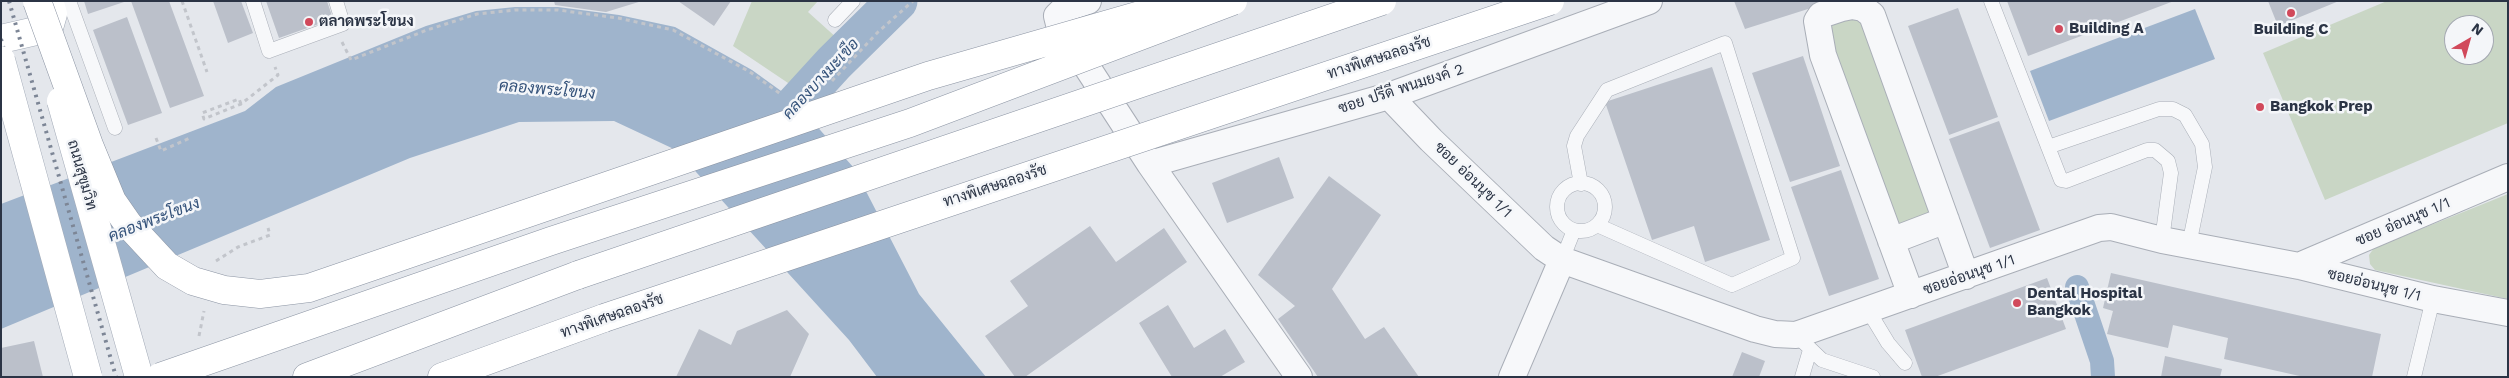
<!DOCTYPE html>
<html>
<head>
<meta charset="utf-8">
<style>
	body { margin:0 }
	#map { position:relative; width:2509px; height:378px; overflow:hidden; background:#e4e7ec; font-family:"Work Sans",sans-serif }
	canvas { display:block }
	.frame { position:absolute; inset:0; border:2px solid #2b3445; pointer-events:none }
	.north { position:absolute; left:2444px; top:15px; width:50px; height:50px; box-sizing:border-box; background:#f4f6f9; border:1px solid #a4a8b1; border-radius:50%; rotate:38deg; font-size:14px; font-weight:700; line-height:20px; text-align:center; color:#2b3445 }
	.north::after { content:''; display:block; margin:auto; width:18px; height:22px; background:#d1495b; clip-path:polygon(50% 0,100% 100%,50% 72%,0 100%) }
</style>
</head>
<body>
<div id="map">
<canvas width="2509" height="378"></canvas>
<div class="frame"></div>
<div class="north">N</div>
</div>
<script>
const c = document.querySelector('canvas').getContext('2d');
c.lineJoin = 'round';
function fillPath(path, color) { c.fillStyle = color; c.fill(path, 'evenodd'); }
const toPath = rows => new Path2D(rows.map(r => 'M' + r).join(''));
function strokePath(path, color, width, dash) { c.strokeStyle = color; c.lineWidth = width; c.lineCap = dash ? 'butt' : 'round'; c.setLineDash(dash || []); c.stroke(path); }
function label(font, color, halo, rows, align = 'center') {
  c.font = font + ' "Work Sans",Sarabun,sans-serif'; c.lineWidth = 5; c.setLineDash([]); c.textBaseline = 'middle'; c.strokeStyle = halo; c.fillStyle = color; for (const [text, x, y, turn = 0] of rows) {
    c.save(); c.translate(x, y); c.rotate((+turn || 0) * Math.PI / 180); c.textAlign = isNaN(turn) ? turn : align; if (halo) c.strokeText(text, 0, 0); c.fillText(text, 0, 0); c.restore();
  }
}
const green = toPath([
	[752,1,818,1,808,12,838,39,794,87,733,46],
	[2387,1,2508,1,2508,123,2325,200,2263,53],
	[2454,25,2484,25,2484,55,2454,55],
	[1850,14,1865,23,1937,216,1896,234,1827,27],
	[2508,194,2508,299,2375,270,2370,264,2369,255,2374,248]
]);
const water = toPath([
	[515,7,558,7,619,15,675,27,752,70,813,114,813,122,854,168,919,294,986,377,877,377,849,340,676,150,614,121,519,122,410,158,1,329,1,204,245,111,276,87,426,26,476,11],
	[2195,9,2215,59,2049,121,2030,71]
]);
const canal = toPath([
	[2077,287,2102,361,2103,377]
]);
const river = toPath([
	[760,144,834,63,897,1]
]);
const building = toPath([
	[84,1,124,1,124,2,88,14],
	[131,1,169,1,204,96,170,108],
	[213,1,241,1,253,33,228,43],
	[266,1,327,1,333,19,279,38],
	[554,1,642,1,606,12,555,5],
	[678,1,731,1,714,26],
	[1734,1,1830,1,1830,2,1745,29],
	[2007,1,2174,1,2028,56],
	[2268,1,2339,1,2278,26],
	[1958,8,1998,117,1949,135,1908,26],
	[127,17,162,113,128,125,93,30],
	[1803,56,1840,166,1790,182,1752,73],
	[1712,67,1770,240,1705,262,1694,226,1652,240,1605,102],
	[1999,121,2040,230,1990,248,1949,139],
	[1279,157,1294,198,1227,223,1212,183],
	[1841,170,1879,279,1829,296,1791,187],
	[1329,176,1381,215,1332,289,1365,339,1384,327,1419,377,1318,377,1278,319,1295,306,1258,275],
	[1090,226,1116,262,1164,228,1187,262,1025,377,1015,377,985,336,1028,306,1010,281],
	[2111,273,2381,334,2372,377,2304,377,2224,359,2228,338,2173,325,2168,348,2107,334,2113,311,2103,308],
	[2047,278,2066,329,1935,377,1922,377,1905,330],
	[1168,305,1194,348,1225,329,1245,362,1220,377,1172,377,1139,323],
	[787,310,809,334,790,377,676,377,699,329,731,345,737,331],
	[34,341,43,377,1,377,1,348],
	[1742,352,1765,361,1759,377,1732,377],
	[2165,356,2222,369,2220,377,2161,377]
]);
const path = toPath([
	[182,1,207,72],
	[342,42,351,60,427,30,477,14,515,10,558,10,618,18,673,30,750,72,782,95],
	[832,81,878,32,913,1],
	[241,104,239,99,202,113,204,119,241,104,278,75,275,67],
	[156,138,161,151,192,137],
	[216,261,238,247,270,235,268,228],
	[199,336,204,311]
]);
const lane = toPath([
	[69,1,115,128],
	[253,1,269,51,343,24,336,1],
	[1991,1,2061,180,2066,181,2147,150,2155,150,2168,161,2171,173,2162,240],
	[835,20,853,1],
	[2048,147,2159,109,2173,109,2185,115,2202,144,2205,167,2189,245],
	'1557 207a24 24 0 1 1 48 0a24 24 0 1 1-48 0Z',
	[1581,184,1574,146,1577,136,1607,90,1725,43,1793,258,1732,285,1597,225],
	[1562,260,1574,230],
	[1868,310,1888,343,1905,363],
	[1796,335,1822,360,1873,377],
	[1802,377,1810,350],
	[2414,377,2433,299]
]);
const street = toPath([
	[1088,1,1064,9,1057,16,1059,24,1150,164,1389,96,1649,1],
	[1389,96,1431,140,1544,248,1562,260],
	[1150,164,1299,377],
	[1891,241,1946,220],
	[2299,266,2508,177],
	[1911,295,1823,55,1817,21,1821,15,1842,8,1852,6,1863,8,1872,15,1966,276],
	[1512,377,1562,260,1755,329,1775,334,1796,335,2099,228,2111,227,2162,240,2299,266,2433,299,2508,313]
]);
const primary = toPath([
	[1,39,49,28,53,14,51,7]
]);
const highway = toPath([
	[307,377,578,275],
	[442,377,604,318]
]);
const rail = toPath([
	[9,1,116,377],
	[1,39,96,377]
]);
const primaryBridge = toPath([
	[1,60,88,377],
	[61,101,139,377]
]);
const highwayBridge = toPath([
	[37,1,89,145,112,201,128,224,167,266,193,281,224,290,260,294,309,288,928,76,1189,1],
	[578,275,1382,1],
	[604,318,1550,1],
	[160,377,551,241,910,123,1233,1]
]);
const markers = [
	[2291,13,5,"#d1495b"],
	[309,22,5,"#d1495b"],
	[2059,29,5,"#d1495b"],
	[2260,107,5,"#d1495b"],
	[2017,303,5,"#d1495b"]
];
const poiNames = [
	["ตลาดพระโขนง",319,22],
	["Building A",2069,29],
	["Building C",2291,30,"center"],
	["Bangkok Prep",2270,107],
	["Dental Hospital",2027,294],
	["Bangkok",2027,311]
];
const streetNames = [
	["ทางพิเศษฉลองรัช",1379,58,-18],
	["ซอย ปรีดี พนมยงค์ 2",1401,89,-18],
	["ถนนสุขุมวิท",82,175,74],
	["ซอย อ่อนนุช 1/1",1473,180,44],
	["ทางพิเศษฉลองรัช",995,186,-18],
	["ซอย อ่อนนุช 1/1",2403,222,-23],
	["ซอยอ่อนนุช 1/1",1969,275,-19],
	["ซอยอ่อนนุช 1/1",2374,285,14],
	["ทางพิเศษฉลองรัช",612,316,-19]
];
const waterNames = [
	["คลองบางมะเขือ",821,79,-47],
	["คลองพระโขนง",547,90,5],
	["คลองพระโขนง",154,220,-21]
];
fillPath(green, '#c9d6c5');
fillPath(water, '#9fb4cc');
strokePath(canal, '#9fb4cc', 24);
strokePath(river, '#9fb4cc', 41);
fillPath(building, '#bbc0ca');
strokePath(lane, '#a9aeb7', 15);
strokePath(street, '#a9aeb7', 28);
strokePath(primary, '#a3abb8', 29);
strokePath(highway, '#8b94a3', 29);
strokePath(path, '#c2c5cb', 3, [4, 4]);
strokePath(lane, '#f7f8fa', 14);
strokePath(street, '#f7f8fa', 26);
strokePath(primary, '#fff', 28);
strokePath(highway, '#fff', 28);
strokePath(rail, '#7d8696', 4, [2.5, 5]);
strokePath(primaryBridge, '#a3abb8', 29, []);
strokePath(highwayBridge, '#8b94a3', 29, []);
strokePath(primaryBridge, '#fff', 28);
strokePath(highwayBridge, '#fff', 28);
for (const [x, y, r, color] of markers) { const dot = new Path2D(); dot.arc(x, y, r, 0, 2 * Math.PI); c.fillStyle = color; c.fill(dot); strokePath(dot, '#f4f6f9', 2); }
label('bold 15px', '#2b3445', '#f4f6f9', poiNames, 'left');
label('15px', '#2b3445', '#f4f6f9', streetNames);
label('italic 16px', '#34527a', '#f4f6f9', waterNames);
</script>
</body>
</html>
